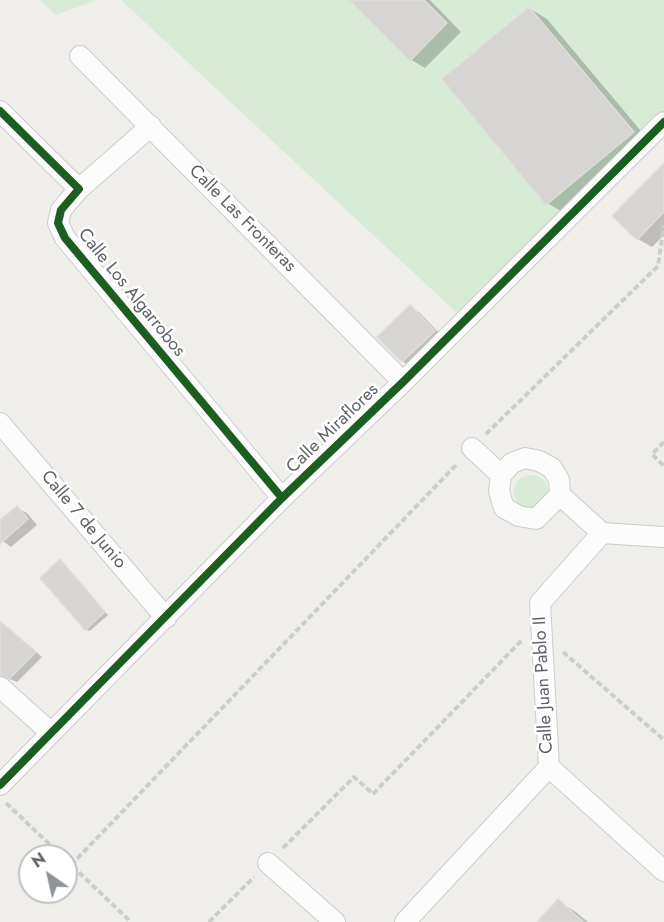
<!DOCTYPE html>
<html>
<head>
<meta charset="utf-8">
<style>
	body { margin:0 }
	#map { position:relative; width:664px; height:922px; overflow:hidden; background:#efeeea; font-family:Jost,sans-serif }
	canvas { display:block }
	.north { position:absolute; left:18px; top:844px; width:60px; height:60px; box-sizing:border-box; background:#fff; border:2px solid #bfc1c3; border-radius:50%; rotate:326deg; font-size:16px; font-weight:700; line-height:24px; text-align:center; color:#5f6368 }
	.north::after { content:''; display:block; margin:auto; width:21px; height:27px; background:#919496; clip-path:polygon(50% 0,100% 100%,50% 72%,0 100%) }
</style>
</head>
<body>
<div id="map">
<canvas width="664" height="922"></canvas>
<div class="north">N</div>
</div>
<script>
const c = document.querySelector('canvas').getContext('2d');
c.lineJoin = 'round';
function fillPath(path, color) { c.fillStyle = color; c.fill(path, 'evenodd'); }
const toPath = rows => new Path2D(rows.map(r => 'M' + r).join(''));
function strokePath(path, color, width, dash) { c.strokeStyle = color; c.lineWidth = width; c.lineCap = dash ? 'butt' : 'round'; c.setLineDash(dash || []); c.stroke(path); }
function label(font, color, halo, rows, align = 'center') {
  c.font = font + ' Jost,sans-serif'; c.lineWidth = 5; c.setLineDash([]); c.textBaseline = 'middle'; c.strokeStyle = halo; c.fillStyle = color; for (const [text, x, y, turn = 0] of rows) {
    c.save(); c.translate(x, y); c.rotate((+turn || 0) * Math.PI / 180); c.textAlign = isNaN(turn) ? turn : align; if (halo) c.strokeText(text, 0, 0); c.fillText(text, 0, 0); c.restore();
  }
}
const green = toPath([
	[40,0,97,0,56,15],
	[121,0,664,0,664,131,473,328],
	'514 492a17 17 0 1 1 34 0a17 17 0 1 1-34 0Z'
]);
const shadow = toPath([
	[351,0,430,0,461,32,425,68,410,59],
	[529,8,547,19,651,143,566,214,547,203],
	[664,165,664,235,652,247,638,239],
	[410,307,420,313,443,337,412,367,402,361],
	[17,508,27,513,37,525,11,547,0,539,0,522],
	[60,561,108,615,90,631,86,629],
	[0,622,42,657,17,682,0,675],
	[558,901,576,912,588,922,539,922]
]);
const building = toPath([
	[349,0,424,0,447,23,410,61,349,0],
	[529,7,634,132,546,205,442,79,529,7],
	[664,163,664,212,637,240,612,216,664,163],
	[410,305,435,331,402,362,377,337,410,305],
	[17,506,28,519,0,544,0,520,17,506],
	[60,559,105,612,85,630,40,578,60,559],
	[0,621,36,652,9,679,0,675,0,621],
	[558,899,583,922,537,922,558,899]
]);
const path = toPath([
	[486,434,658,266,664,225],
	[664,442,652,454,664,466],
	[563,652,664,740],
	[6,803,62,856],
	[283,848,354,777,373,794,522,640],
	[66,860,131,922],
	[71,865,458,463],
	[209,922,254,877]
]);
const street = toPath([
	[80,56,403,382],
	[0,111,79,189,61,210,58,223,65,238,282,498],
	[79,189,151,126],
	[0,423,166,618],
	[472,448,501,475],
	[560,495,536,519,519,516,504,508,499,491,501,475,512,463,525,458,539,461,552,468,559,480,560,495,602,533],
	[664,537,602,533,540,603,549,767,664,871],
	[0,687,50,732],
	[0,785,282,498,403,382,664,122],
	[268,863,335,922],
	[405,922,549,767]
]);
const cycleway = toPath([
	[0,111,79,189,61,210,58,223,65,238,282,498],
	[0,785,282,498,403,382,664,122]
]);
const streetNames = [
	["Calle Las Fronteras",242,219,45],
	["Calle Los Algarrobos",131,293,51],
	["Calle Miraflores",333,429,-44],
	["Calle 7 de Junio",83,520,50],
	["Calle Juan Pablo II",544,685,-93]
];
fillPath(green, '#d8ebd6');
fillPath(shadow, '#0003');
fillPath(building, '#d6d5d3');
strokePath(building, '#deddd9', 1.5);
strokePath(street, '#cbcccc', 22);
strokePath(path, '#cacfcc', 4, [6, 3]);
strokePath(street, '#fdfcfc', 20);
strokePath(cycleway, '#1b5e20', 8);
label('18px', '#5f6368', '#fff', streetNames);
</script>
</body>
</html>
